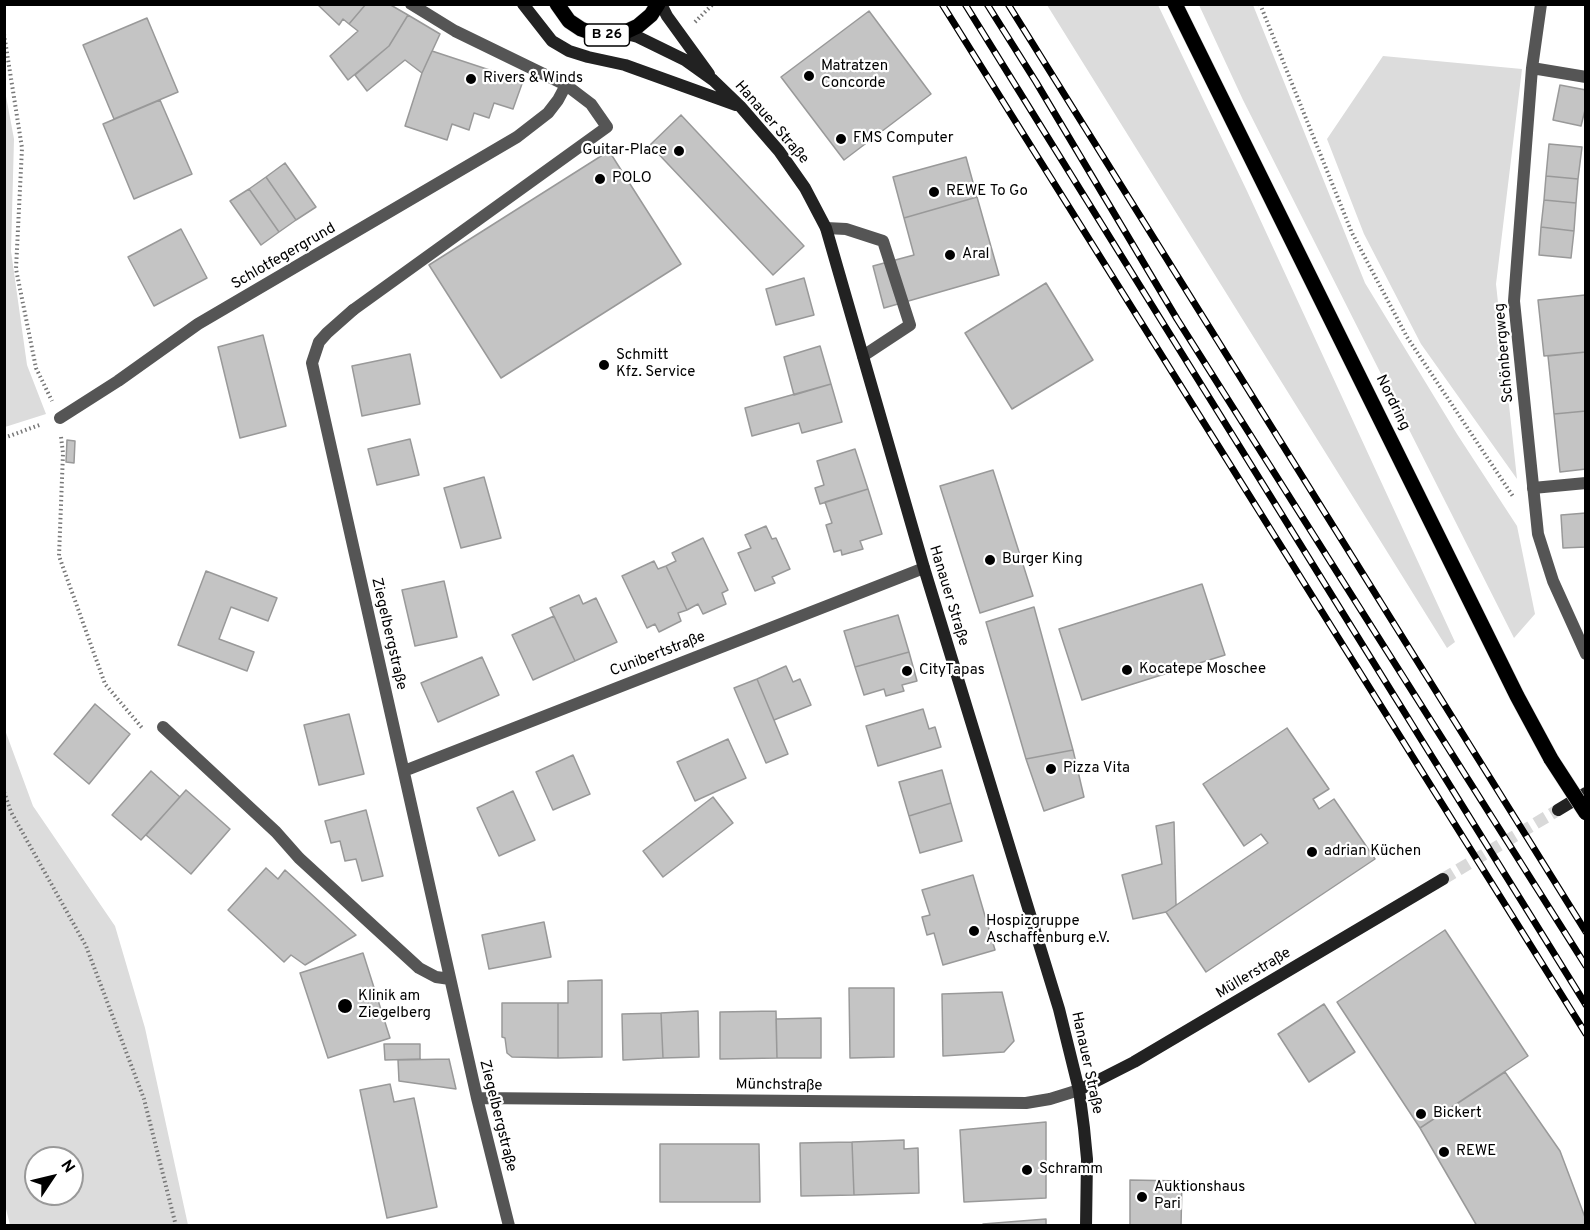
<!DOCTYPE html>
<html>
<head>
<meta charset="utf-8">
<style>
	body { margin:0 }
	#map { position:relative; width:1590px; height:1230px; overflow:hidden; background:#fff; font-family:Overpass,sans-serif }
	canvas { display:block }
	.frame { position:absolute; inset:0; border:6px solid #000; pointer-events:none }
	.north { position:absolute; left:24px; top:1146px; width:60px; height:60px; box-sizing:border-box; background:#fff; border:2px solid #999; border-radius:50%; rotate:55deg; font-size:16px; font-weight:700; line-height:24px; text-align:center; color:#000 }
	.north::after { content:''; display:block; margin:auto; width:21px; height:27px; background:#000; clip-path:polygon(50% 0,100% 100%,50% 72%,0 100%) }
</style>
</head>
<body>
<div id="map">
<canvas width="1590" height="1230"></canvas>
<div class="frame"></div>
<div class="north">N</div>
</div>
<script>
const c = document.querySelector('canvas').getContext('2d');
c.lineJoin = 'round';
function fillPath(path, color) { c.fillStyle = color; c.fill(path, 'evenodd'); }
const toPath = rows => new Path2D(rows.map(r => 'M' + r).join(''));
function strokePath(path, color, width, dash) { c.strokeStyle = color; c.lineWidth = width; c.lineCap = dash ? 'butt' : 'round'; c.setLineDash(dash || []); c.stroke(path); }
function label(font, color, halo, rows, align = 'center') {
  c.font = font + ' Overpass,sans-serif'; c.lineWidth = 4.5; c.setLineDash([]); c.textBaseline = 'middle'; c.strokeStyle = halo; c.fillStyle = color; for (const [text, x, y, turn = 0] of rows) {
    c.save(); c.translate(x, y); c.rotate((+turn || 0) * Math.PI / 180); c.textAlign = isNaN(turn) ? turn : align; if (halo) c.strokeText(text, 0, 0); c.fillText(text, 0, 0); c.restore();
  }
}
const green = toPath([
	[1047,5,1158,5,1247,191,1455,642,1447,648],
	[1199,5,1253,5,1365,283,1457,434,1517,526,1535,614,1514,638,1243,100],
	[1383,56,1522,69,1496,284,1517,479,1421,344,1364,234,1327,139],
	[5,91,14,139,11,251,27,365,46,414,5,427],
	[5,730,33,806,115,926,145,1028,188,1225,10,1225,4,1201],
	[36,1158,72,1158,72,1194,36,1194]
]);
const building = toPath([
	[317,4,366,4,349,24,343,19,339,25,317,4],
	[366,4,389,4,408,15,389,46,348,80,330,56,358,31,349,24,366,4],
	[869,11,931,94,844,160,781,77,869,11],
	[408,15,440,34,422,73,405,60,367,91,355,75,389,46,408,15],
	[147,18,178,92,114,119,83,45,147,18],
	[432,51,523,81,513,109,494,103,489,118,474,113,469,130,452,124,447,140,405,126,422,73,432,51],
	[1560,85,1586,90,1586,106,1581,126,1553,120,1560,85],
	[160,100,192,174,134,199,103,124,160,100],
	[681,115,804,246,773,275,650,145,681,115],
	[1549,144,1582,147,1578,179,1546,176,1549,144],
	[609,151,681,264,501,378,429,265,609,151],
	[966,157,977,197,904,218,893,177,966,157],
	[285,163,316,207,296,220,266,177,285,163],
	[1546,176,1578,179,1576,203,1544,200,1546,176],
	[266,177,296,220,279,232,249,189,266,177],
	[249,189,279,232,261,245,230,201,249,189],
	[977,197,999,275,884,308,873,266,914,255,904,218,977,197],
	[1544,200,1576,203,1574,231,1541,227,1544,200],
	[1541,227,1574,231,1571,258,1539,255,1541,227],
	[181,229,207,278,154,306,128,257,181,229],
	[804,278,814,315,776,325,766,289,804,278],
	[1046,283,1093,360,1012,409,965,333,1046,283],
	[1585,295,1586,352,1544,356,1538,300,1585,295],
	[263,335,286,426,240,438,218,347,263,335],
	[820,346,831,384,794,395,784,357,820,346],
	[1586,352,1586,411,1554,414,1548,356,1586,352],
	[410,354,420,404,362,416,352,366,410,354],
	[831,384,842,422,802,433,799,423,752,436,745,408,831,384],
	[1586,411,1586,469,1560,472,1554,414,1586,411],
	[410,439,419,475,377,485,368,449,410,439],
	[67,440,75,441,74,463,66,462,67,440],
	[855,449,868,489,820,504,815,488,824,485,817,461,855,449],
	[993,470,1033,596,980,613,940,486,993,470],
	[484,477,501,538,461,548,444,488,484,477],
	[868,489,882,534,860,541,863,549,842,555,841,550,834,552,826,525,832,523,825,502,868,489],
	[1586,513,1586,547,1563,548,1561,515,1586,513],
	[766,526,772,539,776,538,790,569,772,577,775,583,755,591,738,553,751,548,745,535,766,526],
	[703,538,728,590,722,593,726,604,703,614,698,604,687,610,666,566,676,561,672,553,703,538],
	[654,561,658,569,666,566,687,610,678,613,681,621,659,632,655,624,647,628,622,576,654,561],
	[206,571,277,598,268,621,231,607,219,639,254,652,247,671,178,645,206,571],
	[444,581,457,637,415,646,402,590,444,581],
	[1202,584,1225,655,1082,700,1059,629,1202,584],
	[579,595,583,604,596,598,617,642,575,661,550,608,579,595],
	[1034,607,1073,750,1026,759,986,622,1034,607],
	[898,615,909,652,855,667,844,631,898,615],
	[554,616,575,661,533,680,512,635,554,616],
	[909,652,917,681,902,685,904,691,886,696,884,689,864,695,855,667,909,652],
	[482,657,499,695,438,722,421,683,482,657],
	[786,666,793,682,800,679,811,705,774,720,757,679,786,666],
	[757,679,788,754,766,763,734,688,757,679],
	[95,704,130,734,89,784,54,754,95,704],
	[923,709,929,729,935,727,941,747,878,766,866,726,923,709],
	[349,714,364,774,319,785,304,725,349,714],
	[1287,728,1329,789,1313,799,1319,809,1334,799,1375,859,1206,972,1166,912,1268,843,1261,834,1244,846,1203,784,1287,728],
	[728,739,746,778,695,801,677,762,728,739],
	[1073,750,1084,797,1044,811,1026,759,1073,750],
	[573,755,590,794,553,810,536,772,573,755],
	[942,770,951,803,909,816,899,782,942,770],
	[151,771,180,797,141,840,112,815,151,771],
	[186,790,230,829,191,874,146,835,186,790],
	[513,791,535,840,499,856,477,808,513,791],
	[713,797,733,823,663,877,643,851,713,797],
	[951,803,962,841,920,853,909,816,951,803],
	[366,810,383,876,362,881,356,859,345,861,340,841,331,843,325,821,366,810],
	[1174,822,1176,905,1166,912,1133,919,1122,875,1162,864,1156,826,1174,822],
	[266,868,278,879,285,870,356,935,305,965,291,955,284,962,228,910,266,868],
	[973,875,995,950,943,965,934,933,927,935,922,917,930,915,922,890,973,875],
	[544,922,551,957,489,969,482,935,544,922],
	[1445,930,1528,1056,1420,1128,1337,1002,1445,930],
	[363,953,390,1038,328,1058,300,973,363,953],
	[602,980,602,1057,558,1058,558,1003,568,1003,568,981,602,980],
	[849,988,894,988,894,1057,850,1058,849,988],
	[1002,992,1014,1041,1004,1052,943,1056,942,994,1002,992],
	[502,1003,558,1003,558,1058,512,1057,507,1053,505,1038,502,1037,502,1003],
	[1324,1004,1355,1052,1309,1082,1278,1034,1324,1004],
	[698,1011,699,1057,663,1058,661,1013,698,1011],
	[776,1011,777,1058,720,1059,720,1012,776,1011],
	[661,1013,663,1058,623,1060,622,1014,661,1013],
	[821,1018,821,1058,777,1058,776,1019,821,1018],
	[384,1044,420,1044,420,1059,385,1060,384,1044],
	[449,1059,456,1089,399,1081,398,1060,449,1059],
	[1505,1072,1560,1151,1586,1220,1586,1226,1477,1226,1420,1128,1505,1072],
	[390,1084,394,1102,414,1098,437,1207,387,1218,360,1090,390,1084],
	[1046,1122,1046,1198,964,1202,960,1130,1046,1122],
	[904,1140,904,1149,918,1148,919,1193,854,1195,852,1142,904,1140],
	[852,1142,854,1195,801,1196,800,1143,852,1142],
	[660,1144,759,1144,760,1202,660,1202,660,1144],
	[1130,1180,1182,1181,1181,1226,1130,1226,1130,1180],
	[1046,1219,1046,1226,983,1226,983,1224,1046,1219]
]);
const secondaryTunnel = toPath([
	[1443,879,1558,810]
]);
const path = toPath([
	[1260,4,1352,233,1407,337,1514,498],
	[695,22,713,4],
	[4,34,22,148,16,269,36,368,52,401],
	[61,437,63,453,59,556,105,684,143,729],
	[4,438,42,424],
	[4,792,11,812,86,946,144,1099,176,1226]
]);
const lane = toPath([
	[826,228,846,229,883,241,910,325,863,356],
	[353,310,607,127,591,104,566,85],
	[1533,488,1586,483]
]);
const street = toPath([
	[1541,4,1532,68,1514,301,1538,534,1553,581,1586,654],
	[1532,68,1586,77],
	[353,310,327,333,319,342,312,363,477,1098,509,1226],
	[60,418,118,381,198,324,517,137,548,113,558,100,566,85,455,31,411,4],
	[163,727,276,832,299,858,419,968,436,977,450,979],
	[404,771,924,568],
	[477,1098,1026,1103,1050,1099,1079,1090]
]);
const secondary = toPath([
	[523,4,552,41,569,51,588,57,625,65,736,105],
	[661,4,667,16,709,74],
	[623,33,638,37,685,60,713,80,740,106,779,151,805,188,826,228,924,568,1059,1009,1079,1090,1084,1128,1087,1159,1086,1226],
	[1558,810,1586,793],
	[1079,1090,1134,1062,1443,879]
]);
const primary = toPath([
	[557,4,569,21,581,29,595,34,609,35,623,33,638,26,651,15,658,4],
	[1175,4,1517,696,1551,759]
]);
const rail = toPath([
	[942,4,1586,1034],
	[965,4,1586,1005],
	[987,4,1036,82,1177,319,1586,966],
	[1008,4,1586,932]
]);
const primaryBridge = toPath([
	[1551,759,1586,813]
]);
const markers = [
	[809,76,6,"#000"],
	[471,79,6,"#000"],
	[841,139,6,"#000"],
	[679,151,6,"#000"],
	[600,179,6,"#000"],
	[934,192,6,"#000"],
	[950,255,6,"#000"],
	[604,365,6,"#000"],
	[990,560,6,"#000"],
	[1127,670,6,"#000"],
	[907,671,6,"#000"],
	[1051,769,6,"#000"],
	[1312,852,6,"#000"],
	[974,931,6,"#000"],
	[345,1006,8,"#000"],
	[1421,1114,6,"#000"],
	[1444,1152,6,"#000"],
	[1027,1170,6,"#000"],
	[1142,1197,6,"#000"]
];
const shields = [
	[607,35,45]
];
const shieldNames = [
	["B 26",607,35]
];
const poiNames = [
	["Matratzen",821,67],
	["Concorde",821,84],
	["Rivers & Winds",483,79],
	["FMS Computer",853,139],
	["Guitar-Place",667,151,"right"],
	["POLO",612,179],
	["REWE To Go",946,192],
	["Aral",962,255],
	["Schmitt",616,356],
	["Kfz. Service",616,373],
	["Burger King",1002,560],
	["Kocatepe Moschee",1139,670],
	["CityTapas",919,671],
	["Pizza Vita",1063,769],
	["adrian Küchen",1324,852],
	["Hospizgruppe",986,922],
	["Aschaffenburg e.V.",986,939],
	["Klinik am",358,997],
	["Ziegelberg",358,1014],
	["Bickert",1433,1114],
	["REWE",1456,1152],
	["Schramm",1039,1170],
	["Auktionshaus",1154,1188],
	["Pari",1154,1205]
];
const streetNames = [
	["Hanauer Straße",771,123,49],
	["Schlotfegergrund",284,257,-30],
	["Schönbergweg",1505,353,-95],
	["Nordring",1392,403,64],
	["Hanauer Straße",948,596,73],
	["Ziegelbergstraße",388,634,77],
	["Cunibertstraße",658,655,-21],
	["Müllerstraße",1254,974,-31],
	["Hanauer Straße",1086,1063,78],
	["Münchstraße",779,1086,1],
	["Ziegelbergstraße",497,1116,76]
];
fillPath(green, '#dcdcdc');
fillPath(building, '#c4c4c4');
strokePath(building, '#999', 1.5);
strokePath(secondaryTunnel, '#d9d9d9', 12, [12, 6]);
strokePath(primary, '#dbdbdb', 16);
strokePath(path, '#777', 4, [1.5, 3]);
strokePath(lane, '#555', 12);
strokePath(street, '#555', 12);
strokePath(secondary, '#222', 12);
strokePath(primary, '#000', 15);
strokePath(rail, '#000', 7);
strokePath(rail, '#fff', 4.5, [14]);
strokePath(primaryBridge, '#dbdbdb', 16, []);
strokePath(primaryBridge, '#000', 15);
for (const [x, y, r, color] of markers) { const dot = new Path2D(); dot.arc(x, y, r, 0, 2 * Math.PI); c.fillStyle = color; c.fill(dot); strokePath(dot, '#fff', 2); }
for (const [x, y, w] of shields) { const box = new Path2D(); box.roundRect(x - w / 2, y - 11, w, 22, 4.5); c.fillStyle = '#fff'; c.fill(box); strokePath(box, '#000', 1.5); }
label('bold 14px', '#000', null, shieldNames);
label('15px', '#000', '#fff', poiNames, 'left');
label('15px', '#000', '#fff', streetNames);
</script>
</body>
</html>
